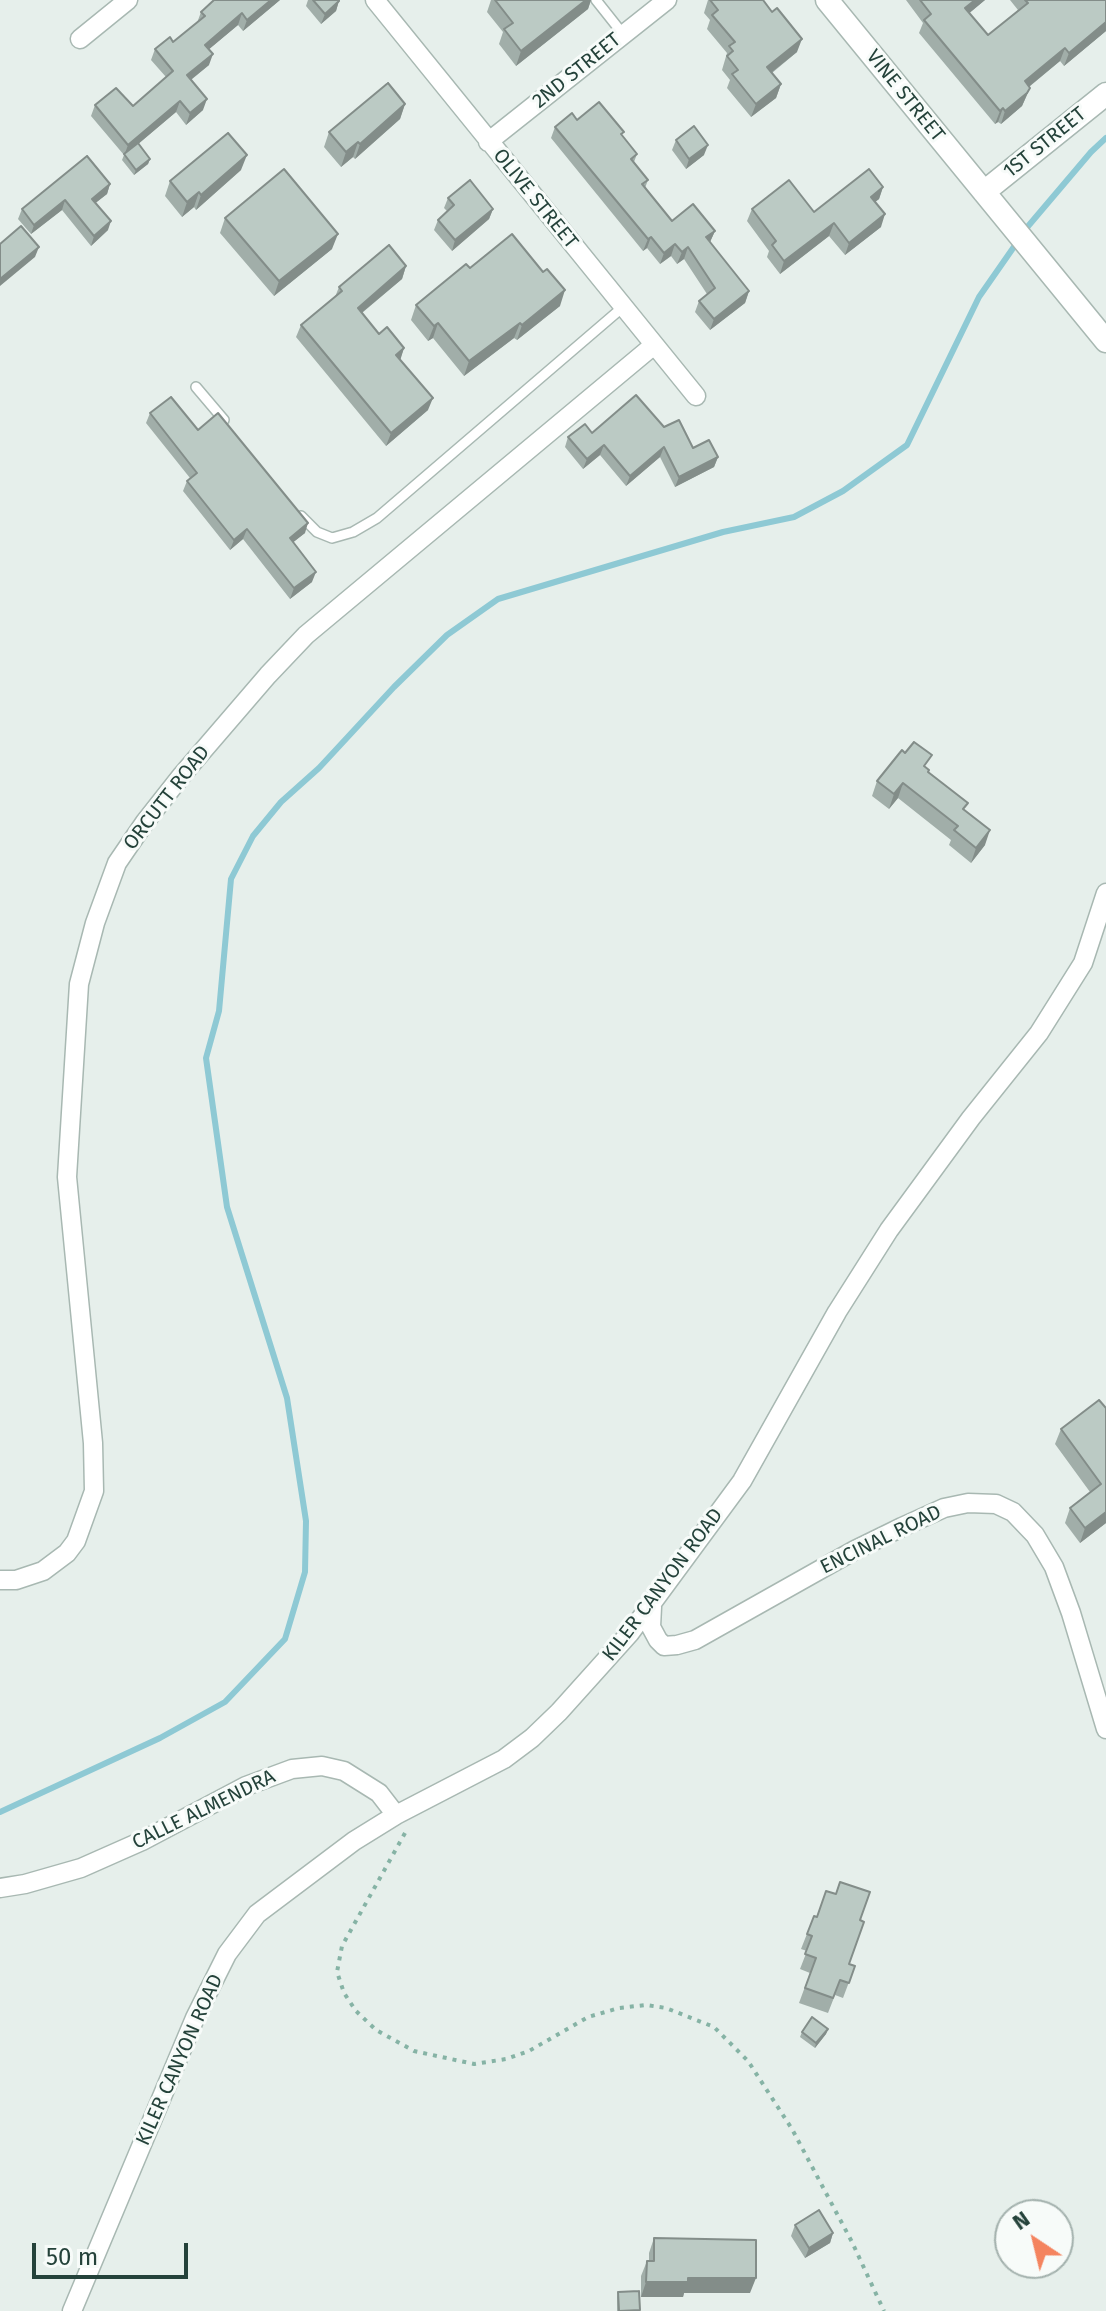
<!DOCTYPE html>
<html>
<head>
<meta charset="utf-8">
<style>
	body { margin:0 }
	#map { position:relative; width:1106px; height:2311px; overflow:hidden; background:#e6efeb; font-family:"Fira Sans",sans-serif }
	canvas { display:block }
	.north { position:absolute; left:994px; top:2199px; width:80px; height:80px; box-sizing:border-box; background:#f7fbf9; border:2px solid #a3b1ad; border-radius:50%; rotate:325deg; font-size:22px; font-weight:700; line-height:32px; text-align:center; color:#24423a }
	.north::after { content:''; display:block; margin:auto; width:28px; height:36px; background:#f4845f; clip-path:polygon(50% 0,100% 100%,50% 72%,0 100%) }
	.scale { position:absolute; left:32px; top:2243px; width:156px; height:36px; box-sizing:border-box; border:4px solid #24423a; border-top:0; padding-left:10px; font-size:24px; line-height:28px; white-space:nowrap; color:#24423a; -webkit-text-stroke:6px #f7fbf9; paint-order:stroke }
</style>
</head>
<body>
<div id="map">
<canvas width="1106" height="2311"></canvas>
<div class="north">N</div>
<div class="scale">50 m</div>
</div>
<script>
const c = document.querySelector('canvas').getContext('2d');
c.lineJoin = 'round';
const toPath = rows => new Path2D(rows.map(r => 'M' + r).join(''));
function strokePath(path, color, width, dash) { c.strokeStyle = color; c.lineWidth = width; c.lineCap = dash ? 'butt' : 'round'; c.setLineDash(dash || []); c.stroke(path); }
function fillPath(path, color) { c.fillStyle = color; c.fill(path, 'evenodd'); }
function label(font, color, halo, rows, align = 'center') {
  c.font = font + ' "Fira Sans",sans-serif'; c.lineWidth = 6; c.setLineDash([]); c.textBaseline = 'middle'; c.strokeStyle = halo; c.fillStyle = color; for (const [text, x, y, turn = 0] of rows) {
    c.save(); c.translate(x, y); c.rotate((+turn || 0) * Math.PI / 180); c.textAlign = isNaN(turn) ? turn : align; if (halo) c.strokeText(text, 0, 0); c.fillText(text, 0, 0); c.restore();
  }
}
const stream = toPath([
	[1024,231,1091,152,1106,138],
	[0,1812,160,1738,225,1702,285,1639,305,1572,306,1521,287,1398,227,1207,206,1058,219,1011,231,879,253,836,281,802,319,768,394,687,447,635,498,599,723,532,794,517,843,491,907,445,979,297,1018,241]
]);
const path = toPath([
	[405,1833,342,1946,337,1972,344,1993,356,2011,376,2030,414,2051,474,2064,506,2059,529,2051,588,2017,619,2008,646,2005,666,2008,714,2027,748,2061,792,2129,852,2242,884,2311]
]);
const service = toPath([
	[596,0,623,34],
	[196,387,224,420],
	[301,516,317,532,332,538,353,532,377,518,623,307]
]);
const minor = toPath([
	[375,0,696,396],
	[80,39,128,0],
	[488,142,667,0],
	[0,1580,16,1580,43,1571,67,1553,76,1541,94,1491,93,1443,67,1177,79,984,95,923,117,863,145,822,182,775,268,675,306,635,654,345],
	[652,1607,651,1627,658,1640,664,1646,677,1645,695,1640,855,1550,902,1527,944,1508,968,1503,996,1504,1013,1512,1035,1535,1054,1567,1071,1613,1106,1729],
	[0,1888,25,1884,81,1868,142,1841,246,1786,292,1769,322,1766,344,1771,379,1793,396,1815],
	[72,2311,195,2018,227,1954,257,1914,354,1841,396,1815,504,1759,532,1738,559,1712,630,1633,742,1481,837,1312,889,1230,971,1118,1039,1033,1083,963,1106,893]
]);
const tertiary = toPath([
	[827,0,1106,341],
	[984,192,1106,94]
]);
const wall = toPath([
	[280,0,243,31,238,25,209,49,209,65,191,80,203,110,186,125,176,112,138,144,150,159,148,164,134,175,122,160,124,155,91,116,95,105,133,106,166,77,151,60,155,49,173,42,197,23,201,12],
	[308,0,339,0,336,11,321,24,306,6],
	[491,0,591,0,588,9,516,66,499,44,503,32,487,12],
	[708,0,763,0,797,52,772,73,781,84,776,98,751,117,727,88,730,80,722,70,727,53,707,29,710,20,704,13],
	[906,0,985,0,969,13,988,35,1018,10,1010,0,1106,0,1106,31,1064,66,1060,61,1029,87,1030,88,1022,106,1001,124,998,122,995,124,919,33,923,23],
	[405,104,400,119,355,159,353,157,341,167,324,147,329,132],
	[577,120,622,136,637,154,634,162,648,180,645,188,672,221,715,231,710,242,749,291,745,303,710,330,695,312,699,301,707,294,684,259,677,264,671,256,660,264,647,248,643,251,551,138,555,127],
	[676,140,704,155,686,169,672,150],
	[241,170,196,210,194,207,182,217,165,196,170,181],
	[110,184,107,194,95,203,108,230,91,246,62,210,31,234,18,219,22,209],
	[883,187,879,199,875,202,881,227,845,255,829,236,780,274,767,257,769,251,747,221,752,209,814,212],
	[448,198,493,209,489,219,452,251,434,230,438,220,447,211,444,208],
	[225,218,332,249,274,296,220,233],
	[406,266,402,279,362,313,379,334,404,348,400,359,428,410,386,446,296,337,301,325,335,297,339,287],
	[470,268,560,306,517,340,514,338,464,376,433,338,428,341,411,320,416,305],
	[150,413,198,430,305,533,293,542,312,582,290,599,243,539,230,550,183,491,187,481,190,478,146,423],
	[664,427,693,448,718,457,714,467,675,487,660,457,626,486,600,455,583,469,565,447,568,437,592,433],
	[927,768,928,772,965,810,985,845,971,863,949,845,951,840,898,798,889,809,872,796,877,781],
	[1099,1400,1106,1523,1080,1543,1065,1523,1070,1508,1090,1492,1055,1444,1061,1429],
	[814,1916,860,1920,849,1964,855,1966,843,1998,835,1995,828,2013,799,2003,810,1973,800,1969,807,1951,801,1949],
	[828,2029,826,2034,815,2048,800,2037,802,2032],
	[795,2225,833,2233,830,2243,805,2258,791,2236],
	[654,2238,750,2293,684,2293,683,2297,641,2297,641,2276,647,2261,649,2261,649,2253],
	[618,2292,639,2311,617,2311,617,2297]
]);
const shadedWall = toPath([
	[271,0,280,0,243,31,247,20],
	[586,0,591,0,588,9,516,66,521,51],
	[975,0,985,0,960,21,965,8],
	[339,1,336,11,321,24,325,14],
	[242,13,238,25,201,56,205,45],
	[1106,22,1106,31,1064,66,1069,53],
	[802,39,797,52,762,80,767,67],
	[1065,48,1060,61,1020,94,1025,81],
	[213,54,209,65,183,86,187,75],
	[781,84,776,98,751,117,756,104],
	[1030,88,1022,106,1001,124,1005,111],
	[207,99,203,110,186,125,190,113],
	[180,101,176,112,124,156,128,145],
	[405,104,400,119,355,159,360,144],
	[1003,108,998,122,995,124,1000,111],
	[358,142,353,157,341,167,346,152],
	[708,145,704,155,686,169,689,159],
	[247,155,241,170,196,210,201,195],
	[150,159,148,164,134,175,136,170],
	[110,184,107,194,88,209,92,199],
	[883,187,879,199,866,209,871,197],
	[199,192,194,207,182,217,187,202],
	[65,200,62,210,31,234,34,225],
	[493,209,489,219,452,251,455,240],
	[885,214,881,227,845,255,849,243],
	[111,221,108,230,91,246,94,236],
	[834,223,829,236,780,274,784,261],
	[715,231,710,242,706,237],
	[338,234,332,249,274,296,279,281],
	[651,237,647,248,643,251,648,239],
	[675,244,671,256,660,264,664,253],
	[39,247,35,257,0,286,0,279],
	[688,247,684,259,677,264,682,252],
	[406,266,402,279,353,320,358,308],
	[565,290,560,306,517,340,522,325],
	[749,291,745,303,710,330,714,319],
	[438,323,433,338,428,341,434,326],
	[520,323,514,338,464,376,469,361],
	[404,348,400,361,396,355],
	[433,398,428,410,386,446,391,433],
	[604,445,600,455,583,469,587,459],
	[664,447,660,457,626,486,630,476],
	[718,457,714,467,675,487,679,477],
	[308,523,305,533,286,548,290,538],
	[247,529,243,539,230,550,234,540],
	[316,572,312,582,290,599,294,588],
	[903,783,898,798,889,809,894,794],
	[990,830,985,845,971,863,976,848],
	[1106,1512,1106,1523,1080,1543,1085,1528],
	[828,2029,826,2034,815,2048,816,2043],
	[833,2233,830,2243,805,2258,809,2248],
	[688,2278,756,2278,750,2293,684,2293,683,2297,641,2297,646,2282]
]);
const building = toPath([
	[214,0,271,0,247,20,242,13,205,45,213,54,187,75,207,99,190,113,180,101,128,145,95,105,116,88,133,106,173,71,155,49,170,37,173,42,205,16,201,12,214,0],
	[313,0,339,0,339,1,325,14,313,0],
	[495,0,586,0,521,51,504,29,513,23,495,0],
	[710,0,763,0,772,12,777,8,802,39,767,67,781,84,756,104,732,74,738,70,727,56,733,51,729,46,735,42,712,15,718,10,710,0],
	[920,0,975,0,965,8,988,35,1028,3,1025,0,1106,0,1106,22,1069,53,1065,48,1025,81,1030,88,1027,93,1005,111,1003,108,1000,111,924,20,931,14,920,0],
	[388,83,405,104,360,144,358,142,346,152,329,132,388,83],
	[599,102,624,132,621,134,637,154,631,159,648,180,642,184,672,221,693,204,715,231,706,237,749,291,714,319,699,301,715,288,688,247,682,252,675,244,664,253,651,237,648,239,555,127,572,113,577,120,599,102],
	[694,126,708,145,689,159,676,140,694,126],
	[228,133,247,155,201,195,199,192,187,202,170,181,228,133],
	[138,143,150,159,136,170,124,154,138,143],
	[87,156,110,184,92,199,111,221,94,236,65,200,34,225,22,209,87,156],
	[284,169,338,234,279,281,225,218,284,169],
	[869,169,883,187,871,197,885,214,849,243,834,223,784,261,772,245,776,241,752,209,789,180,814,212,869,169],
	[470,180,493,209,455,240,438,220,454,205,448,198,470,180],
	[21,226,39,247,0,279,0,244,21,226],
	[512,234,543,272,547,269,565,290,522,325,520,323,469,361,438,323,434,326,416,305,466,264,470,268,512,234],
	[389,245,406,266,358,308,379,334,387,327,404,348,396,355,433,398,391,433,301,325,342,291,339,287,389,245],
	[636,395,664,427,679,420,693,448,709,440,718,457,679,477,664,447,630,476,604,445,587,459,568,437,585,424,592,433,636,395],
	[171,397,198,430,218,413,308,523,290,538,316,572,294,588,247,529,234,540,187,481,197,473,150,413,171,397],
	[914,742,932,755,924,766,929,770,928,772,968,803,963,809,990,830,976,848,954,830,958,826,903,783,894,794,877,781,902,750,905,753,914,742],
	[1099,1400,1106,1408,1106,1512,1085,1528,1070,1508,1101,1484,1061,1429,1099,1400],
	[840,1882,870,1892,860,1920,864,1922,849,1964,855,1966,849,1983,840,1980,833,1998,805,1988,816,1958,805,1954,812,1936,807,1934,814,1916,817,1917,826,1891,836,1894,840,1882],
	[812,2017,828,2029,816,2043,802,2032,812,2017],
	[819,2210,833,2233,809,2248,795,2225,819,2210],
	[654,2238,756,2240,756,2278,688,2278,688,2282,646,2282,647,2261,654,2261,654,2238],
	[639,2291,640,2310,619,2311,618,2292,639,2291]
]);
const streetNames = [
	["2ND STREET",577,71,-39],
	["VINE STREET",905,96,51],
	["1ST STREET",1045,143,-39],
	["OLIVE STREET",535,199,51],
	["ORCUTT ROAD",167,798,-52],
	["ENCINAL ROAD",881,1540,-26],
	["KILER CANYON ROAD",663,1585,-53],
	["CALLE ALMENDRA",204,1810,-26],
	["KILER CANYON ROAD",180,2060,-66]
];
strokePath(stream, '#8ec9d4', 6);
strokePath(service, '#a8b8b2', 12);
strokePath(minor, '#a8b8b2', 21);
strokePath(tertiary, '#a8b8b2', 25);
strokePath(path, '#86b3a5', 4, [4, 6]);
strokePath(service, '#fff', 9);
strokePath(minor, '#fff', 18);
strokePath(tertiary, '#fff', 22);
fillPath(wall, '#a1aea9');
fillPath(shadedWall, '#838d89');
fillPath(building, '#bbcac4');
strokePath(building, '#838d89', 2);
label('20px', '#24423a', '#f7fbf9', streetNames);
</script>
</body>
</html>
